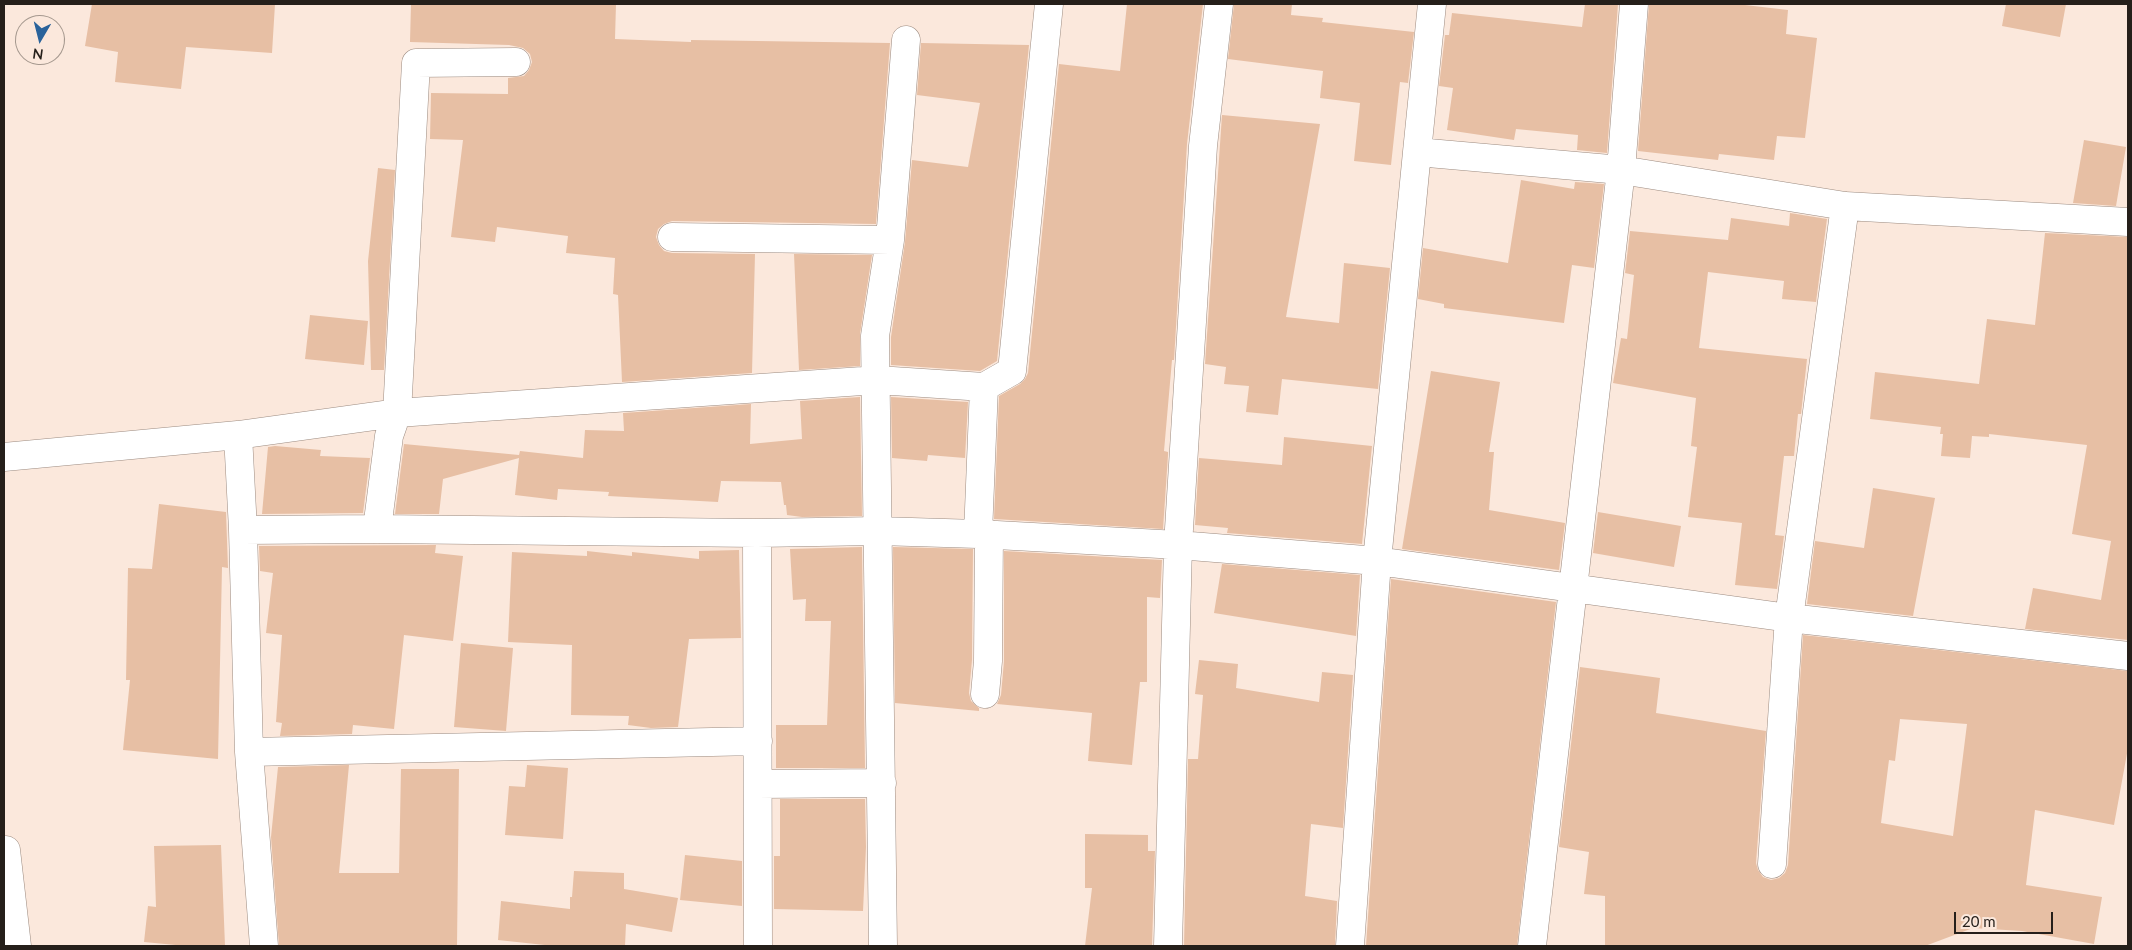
<!DOCTYPE html>
<html>
<head>
<meta charset="utf-8">
<style>
	body { margin:0 }
	#map { position:relative; width:2132px; height:950px; overflow:hidden; background:#fbe8dc; font-family:Lato,sans-serif }
	canvas { display:block }
	.frame { position:absolute; inset:0; border:5px solid #251f1a; pointer-events:none }
	.north { position:absolute; left:15px; top:15px; width:50px; height:50px; box-sizing:border-box; background:#fbe8dc; border:1px solid #a5988e; border-radius:50%; rotate:188deg; font-size:14px; font-weight:700; line-height:20px; text-align:center; color:#251f1a }
	.north::after { content:''; display:block; margin:auto; width:18px; height:22px; background:#2a639b; clip-path:polygon(50% 0,100% 100%,50% 72%,0 100%) }
	.scale { position:absolute; left:1954px; top:912px; width:99px; height:22px; box-sizing:border-box; border:2px solid #251f1a; border-top:0; padding-left:6px; font-size:15px; line-height:18px; white-space:nowrap; color:#251f1a; -webkit-text-stroke:4px #fbe8dc; paint-order:stroke }
</style>
</head>
<body>
<div id="map">
<canvas width="2132" height="950"></canvas>
<div class="frame"></div>
<div class="north">N</div>
<div class="scale">20 m</div>
</div>
<script>
const c = document.querySelector('canvas').getContext('2d');
c.lineJoin = 'round';
function fillPath(path, color) { c.fillStyle = color; c.fill(path, 'evenodd'); }
const toPath = rows => new Path2D(rows.map(r => 'M' + r).join(''));
function strokePath(path, color, width, dash) { c.strokeStyle = color; c.lineWidth = width; c.lineCap = dash ? 'butt' : 'round'; c.setLineDash(dash || []); c.stroke(path); }
const building = toPath([
	[92,4,275,4,272,53,186,47,181,89,115,82,118,52,85,46],
	[411,4,616,4,615,39,691,42,691,40,890,43,876,224,672,221,664,224,658,229,656,237,659,245,664,251,672,253,755,254,752,373,622,382,618,295,613,294,615,258,566,253,568,236,497,227,495,242,451,237,463,140,430,139,431,93,508,94,508,78,524,76,529,70,532,62,530,54,523,48,509,45,410,42],
	[1127,4,1203,4,1187,144,1174,360,1172,360,1164,451,1168,452,1168,455,1163,529,994,519,999,396,1020,384,1025,379,1028,373,1059,64,1120,71],
	[1234,4,1292,4,1291,15,1323,18,1322,22,1414,32,1408,83,1400,82,1391,165,1354,161,1360,103,1320,98,1323,71,1228,59],
	[1585,4,1618,4,1607,153,1577,150,1578,135,1516,129,1514,140,1447,130,1453,88,1439,86,1445,35,1449,35,1452,13,1582,27],
	[1649,4,1745,4,1745,5,1788,10,1786,34,1817,38,1805,138,1777,136,1774,160,1719,154,1718,160,1638,151],
	[2006,4,2066,4,2060,37,2002,26],
	[921,43,1029,45,997,361,980,371,891,365,891,337,905,242,912,160,968,167,980,103,917,95],
	[1222,115,1320,124,1286,317,1339,323,1344,263,1390,268,1378,389,1282,379,1278,415,1246,412,1249,386,1224,384,1226,367,1205,364],
	[2084,140,2126,147,2116,206,2073,203],
	[378,168,395,170,384,370,371,370,368,261],
	[1521,180,1574,189,1575,182,1604,184,1594,268,1572,265,1564,323,1444,308,1444,304,1418,299,1423,248,1508,263],
	[1790,213,1827,219,1816,302,1782,299,1784,281,1708,272,1699,348,1807,359,1801,414,1798,414,1794,456,1784,456,1775,535,1784,536,1777,589,1735,585,1742,523,1688,517,1697,447,1691,446,1696,398,1613,383,1621,338,1627,339,1634,275,1625,273,1630,231,1728,240,1731,218,1789,226],
	[2045,233,2128,237,2128,640,2025,629,2033,588,2101,600,2111,541,2072,534,2087,445,1989,434,1989,437,1972,436,1970,458,1941,456,1943,434,1940,434,1941,427,1870,419,1875,372,1979,384,1987,319,2035,325],
	[794,254,872,255,860,334,860,366,799,370],
	[310,315,368,321,364,365,305,359],
	[1431,371,1500,382,1489,452,1494,452,1489,510,1565,523,1559,570,1402,549],
	[860,397,862,516,802,517,787,515,786,505,784,505,781,482,721,481,718,502,608,496,609,492,558,489,557,500,515,495,519,458,443,479,439,514,395,514,404,444,519,455,520,451,583,458,585,430,624,431,623,413,751,404,750,444,802,439,800,401],
	[891,397,968,402,965,458,928,455,927,461,892,458],
	[1284,437,1372,446,1362,544,1227,533,1228,528,1195,525,1199,458,1282,465],
	[275,446,321,450,320,456,370,458,363,513,262,514,268,447],
	[1873,488,1935,498,1913,616,1807,604,1815,541,1864,548],
	[159,504,226,512,228,568,222,567,218,759,123,750,130,680,126,680,128,568,152,569],
	[1598,512,1681,526,1674,567,1593,553],
	[436,545,435,553,463,556,453,641,404,635,394,729,353,725,352,734,280,736,282,723,276,722,282,635,266,633,273,573,260,571,259,546],
	[862,547,865,768,776,768,776,725,827,725,831,621,805,621,806,599,793,600,790,549],
	[893,547,973,549,972,660,969,693,971,701,979,708,979,711,895,703],
	[739,550,741,638,689,639,678,727,651,728,628,725,629,716,571,715,572,645,508,642,512,552,587,556,587,551,632,556,632,552,699,559,699,551],
	[1004,551,1162,560,1160,598,1147,597,1147,682,1140,682,1132,765,1088,761,1092,713,997,704,1001,695,1004,661],
	[1222,564,1360,575,1356,636,1214,613],
	[1391,579,1556,602,1517,946,1366,946],
	[1803,635,2128,671,2128,748,2114,825,2035,810,2026,885,2102,897,2094,944,2022,931,1973,928,1925,946,1605,946,1605,896,1584,894,1589,852,1559,847,1580,667,1660,678,1656,713,1766,731,1756,863,1758,870,1763,877,1771,880,1779,878,1785,873,1788,865],
	[1900,719,1967,724,1953,836,1881,823,1889,760,1895,761],
	[461,643,513,648,506,731,454,727],
	[1199,660,1238,664,1236,688,1319,702,1322,672,1353,675,1343,828,1311,824,1305,896,1337,901,1335,946,1184,946,1188,759,1198,759,1203,695,1195,694],
	[349,765,339,873,399,873,401,769,459,769,457,946,279,946,271,837,278,767],
	[527,765,568,768,563,839,505,835,509,786,525,787],
	[780,799,865,799,866,847,863,911,774,909,774,856,780,856],
	[1085,834,1148,835,1148,851,1155,851,1152,946,1085,946,1092,888,1085,888],
	[221,845,225,946,186,946,144,942,148,906,156,907,154,846],
	[685,855,742,861,742,906,680,900],
	[574,871,624,873,624,889,678,898,672,932,626,924,625,946,554,946,498,940,501,901,570,909,570,897,572,897]
]);
const minor = toPath([
	[516,62,416,63,397,413,877,380,984,387],
	[1417,152,1432,4],
	[672,237,890,240],
	[238,435,243,530],
	[4,457,238,435,397,413,389,436,377,529],
	[757,533,758,946],
	[978,534,984,387,1012,371,1049,4],
	[985,694,988,661,989,534],
	[249,752,758,741],
	[758,784,882,783],
	[6,850,17,946],
	[1772,864,1789,618,1845,206],
	[264,946,249,752,243,530,377,529,757,533,878,531,978,534,1178,545,1377,561,1789,618,2128,656],
	[883,946,875,336,890,240,906,40],
	[1168,946,1178,545,1203,146,1219,4],
	[1350,946,1377,561,1417,152,1621,170,1845,206,2128,222],
	[1532,946,1621,170,1634,4]
]);
fillPath(building, '#e7bfa4');
strokePath(minor, '#9c8b80', 29);
strokePath(minor, '#fff', 28);
</script>
</body>
</html>
